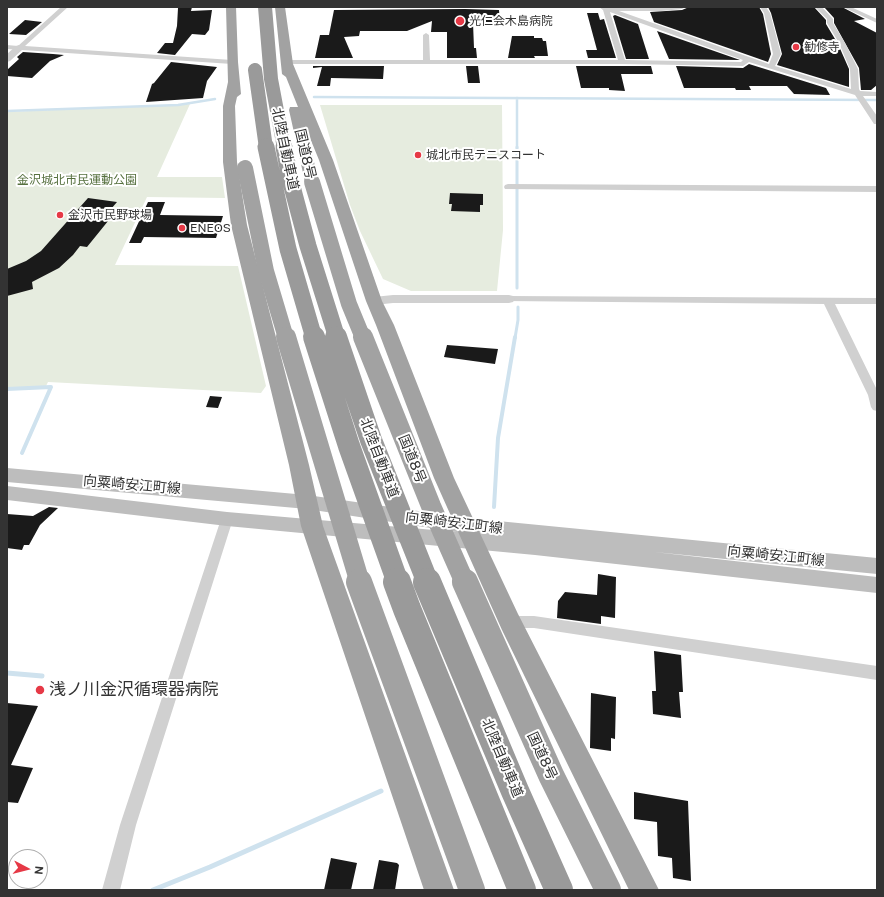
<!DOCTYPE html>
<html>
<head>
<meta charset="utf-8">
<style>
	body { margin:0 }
	#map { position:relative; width:884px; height:897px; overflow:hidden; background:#fff; font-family:"Public Sans",sans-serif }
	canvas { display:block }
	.frame { position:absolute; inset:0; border:8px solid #333; pointer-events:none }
	.north { position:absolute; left:8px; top:849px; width:40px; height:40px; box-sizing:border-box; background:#fff; border:1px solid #adadad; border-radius:50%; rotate:97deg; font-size:11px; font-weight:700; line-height:16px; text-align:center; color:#333 }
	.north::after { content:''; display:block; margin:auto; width:14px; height:18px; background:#e63946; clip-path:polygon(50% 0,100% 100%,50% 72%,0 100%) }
</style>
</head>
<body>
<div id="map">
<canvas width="884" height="897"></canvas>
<div class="frame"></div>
<div class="north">N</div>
</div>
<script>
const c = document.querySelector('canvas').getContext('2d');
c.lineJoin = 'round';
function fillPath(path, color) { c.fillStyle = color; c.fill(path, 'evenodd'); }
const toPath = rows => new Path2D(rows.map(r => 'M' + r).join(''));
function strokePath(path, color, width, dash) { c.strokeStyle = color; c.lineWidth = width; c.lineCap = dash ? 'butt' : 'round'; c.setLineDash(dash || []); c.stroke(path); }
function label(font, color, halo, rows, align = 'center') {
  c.font = font + ' "Public Sans","Noto Sans JP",sans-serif'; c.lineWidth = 4; c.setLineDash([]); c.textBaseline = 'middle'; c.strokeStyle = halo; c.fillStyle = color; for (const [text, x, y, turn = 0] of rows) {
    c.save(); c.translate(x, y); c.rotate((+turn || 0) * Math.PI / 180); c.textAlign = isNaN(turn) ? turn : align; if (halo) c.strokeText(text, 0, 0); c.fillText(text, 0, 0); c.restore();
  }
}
const green = toPath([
	[190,104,157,177,222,177,225,198,147,197,115,265,238,266,266,386,261,393,48,382,46,386,7,388,7,112],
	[320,105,502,105,503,230,497,291,411,291,383,279,360,231,350,205]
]);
const streamFar3 = toPath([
	[314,97,877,100],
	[517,98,517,148],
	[7,111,178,105,215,99]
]);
const streamFar2 = toPath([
	[517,147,517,288],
	[515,338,518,320,518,307]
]);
const streamFar1 = toPath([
	[7,389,51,387,22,453],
	[494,507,498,438,515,337]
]);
const stream = toPath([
	[7,673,42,676],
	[153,890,210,867,381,791]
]);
const building = toPath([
	[192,7,191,11,212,10,209,30,205,35,192,34,175,55,157,53,165,43,173,43,177,26,178,8],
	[689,7,759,7,763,14,771,54,768,62,654,22,650,12,682,10],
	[768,7,814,7,826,20,826,24,838,44,849,69,849,87,777,65,782,54,771,13],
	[824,7,842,7,865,19,854,21,877,33,877,85,871,90,861,90,859,68,834,23,834,18],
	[465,9,499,10,500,23,473,23,474,48,476,48,477,58,447,58,447,32,431,32,432,21,407,31,360,31,359,36,344,37,353,58,315,58,320,35,329,35,334,10],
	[587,13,598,13,600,20,604,19,616,58,588,58,586,50,597,50],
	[615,15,638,24,649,59,626,59,613,16],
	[25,20,42,22,26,35,9,34],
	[657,31,740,60,669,59],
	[512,36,534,36,534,38,542,38,543,41,546,41,548,56,534,56,535,58,508,58],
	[23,52,53,54,64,55,50,61,32,78,7,76,7,70,19,59,17,57],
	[171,62,217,67,207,81,203,98,146,102,152,84,154,83],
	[749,64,826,88,830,95,794,94,787,86,749,86,751,90,736,90,735,88,684,88,676,66,743,68],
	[313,66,384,66,383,79,331,78,330,86,317,86,322,67,313,68],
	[466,66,478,66,480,83,468,83],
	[576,66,651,66,653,74,621,74,625,91,609,90,609,88,581,88],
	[450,193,483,194,483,205,480,205,480,212,451,211,452,204,449,204],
	[88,198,117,202,111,209,117,210,87,247,80,246,73,255,59,268,32,282,33,289,7,296,7,269,26,261,41,251],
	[148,202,165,202,160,215,223,216,216,238,144,237,141,243,129,243],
	[447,345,498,349,495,364,444,357],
	[210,396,222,397,218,408,206,407],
	[49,507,58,508,40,525,29,545,24,545,22,550,7,548,7,514,33,516],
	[598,574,616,577,615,618,601,616,601,624,557,618,558,601,565,592,597,595],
	[654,651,681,655,683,692,679,692,681,718,653,714,652,691,656,691],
	[591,693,616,697,615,739,611,738,611,751,590,748],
	[7,703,38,706,11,765,33,768,18,803,7,802],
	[634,792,688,801,691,881,673,878,672,858,658,856,657,822,634,819],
	[331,858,357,863,351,890,324,890],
	[379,860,397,863,399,865,395,890,373,890]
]);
const minor = toPath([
	[61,7,68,7,25,46,232,60,236,62,232,64,7,49,7,45,18,46,61,7],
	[599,7,685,7,682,9,661,11,619,11,769,64,773,54,764,13,760,7,766,7,770,13,781,54,775,66,851,89,850,69,839,43,827,23,827,19,815,7,822,7,833,19,833,23,845,43,858,69,859,89,860,91,877,92,877,96,863,96,877,116,877,124,874,124,855,95,749,62,743,66,622,64,286,64,282,62,286,60,423,60,423,35,426,33,429,35,430,60,618,60,603,10,599,7],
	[610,12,743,60,741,62,625,60,610,12],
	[843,7,851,7,877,19,877,23,843,7],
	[508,184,877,186,877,192,505,189,504,187,505,185,508,184],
	[509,296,877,298,877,304,835,304,877,390,877,411,873,410,871,407,868,395,824,304,505,301,504,299,505,297,509,296],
	[227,514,232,515,233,519,136,825,120,890,102,890,120,825,221,519,222,515,227,514],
	[510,616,534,616,877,666,877,680,534,628,510,628,505,627,503,622,505,617,510,616]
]);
const tertiary = toPath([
	[19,45,23,48,22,50,10,61,7,62,7,54,16,46,19,45],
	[393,295,509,295,513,296,515,299,513,302,509,303,393,303,374,305,370,304,368,301,370,298,374,297,393,295]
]);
const secondary = toPath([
	[7,468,307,495,467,518,877,558,877,574,654,552,877,577,877,593,535,555,227,526,7,500,7,486,227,512,457,532,307,509,7,482,7,468]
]);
const trunk = toPath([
	[226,7,236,7,238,62,241,94,237,97,235,106,237,162,247,225,309,465,323,526,454,890,424,890,301,526,289,465,231,225,223,162,223,106,228,82,226,7],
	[275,7,285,7,293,64,333,160,382,301,394,325,454,478,518,614,659,890,629,890,502,630,434,478,376,325,366,301,319,160,305,126,319,182,317,185,312,186,307,185,305,182,289,110,290,107,298,107,286,77,282,74,275,7]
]);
const trunkBridgeFar2 = toPath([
	[245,168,266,271,286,338],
	[312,182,349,304,363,338]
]);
const trunkBridgeFar1 = toPath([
	[286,337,360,583],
	[363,337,431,506,465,583]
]);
const trunkBridge = toPath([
	[359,582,472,890],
	[465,582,551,775,608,890]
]);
const motorwayBridgeFar3 = toPath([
	[265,7,271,79,284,148],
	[255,70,266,148]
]);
const motorwayBridgeFar2 = toPath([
	[266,147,288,249,314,338],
	[284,147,290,179,308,246,337,338]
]);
const motorwayBridgeFar1 = toPath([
	[314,337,349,446,398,583],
	[336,337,371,440,428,583]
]);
const motorwayBridge = toPath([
	[397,582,407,609,522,890],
	[427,582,515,791,559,890]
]);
const markers = [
	[460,21,5,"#e63946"],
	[796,47,4,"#e63946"],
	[418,155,4,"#e63946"],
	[60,215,4,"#e63946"],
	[182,228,4,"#e63946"],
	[40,690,5,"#e63946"]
];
const farPoinames = [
	["光仁会木島病院",469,21],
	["勧修寺",804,47],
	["城北市民テニスコート",426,155],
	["金沢市民野球場",68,215],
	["ENEOS",190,228]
];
const farParknames = [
	["金沢城北市民運動公園",77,180]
];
const streetNames = [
	["北陸自動車道",285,149,78],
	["国道8号",305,154,77],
	["北陸自動車道",379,458,69],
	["国道8号",412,459,68],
	["向粟崎安江町線",132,485,5],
	["向粟崎安江町線",454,523,7],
	["向粟崎安江町線",776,556,6],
	["国道8号",542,756,65],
	["北陸自動車道",502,758,67]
];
const nearPoinames = [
	["浅ノ川金沢循環器病院",49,690]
];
fillPath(green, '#e6ecdf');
strokePath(streamFar3, '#cfe2ee', 2.5);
strokePath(streamFar2, '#cfe2ee', 3);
strokePath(streamFar1, '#cfe2ee', 4);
strokePath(stream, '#cfe2ee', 5);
fillPath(building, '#1a1a1a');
fillPath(minor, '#d0d0d0');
fillPath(tertiary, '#d0d0d0');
fillPath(secondary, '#bdbdbd');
fillPath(trunk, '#a2a2a2');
strokePath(trunkBridgeFar2, '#a2a2a2', 16);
strokePath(trunkBridgeFar1, '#a2a2a2', 20);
strokePath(trunkBridge, '#a2a2a2', 26);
strokePath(motorwayBridgeFar3, '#9a9a9a', 14);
strokePath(motorwayBridgeFar2, '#9a9a9a', 17);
strokePath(motorwayBridgeFar1, '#9a9a9a', 22);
strokePath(motorwayBridge, '#9a9a9a', 28);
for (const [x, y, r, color] of markers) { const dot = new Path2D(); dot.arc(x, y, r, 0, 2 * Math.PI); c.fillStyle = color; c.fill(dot); strokePath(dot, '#fff', 1.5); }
label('12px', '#333', '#fff', farPoinames, 'left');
label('12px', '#56703f', '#fff', farParknames);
label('14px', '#333', '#fff', streetNames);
label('17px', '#333', '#fff', nearPoinames, 'left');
</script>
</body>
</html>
